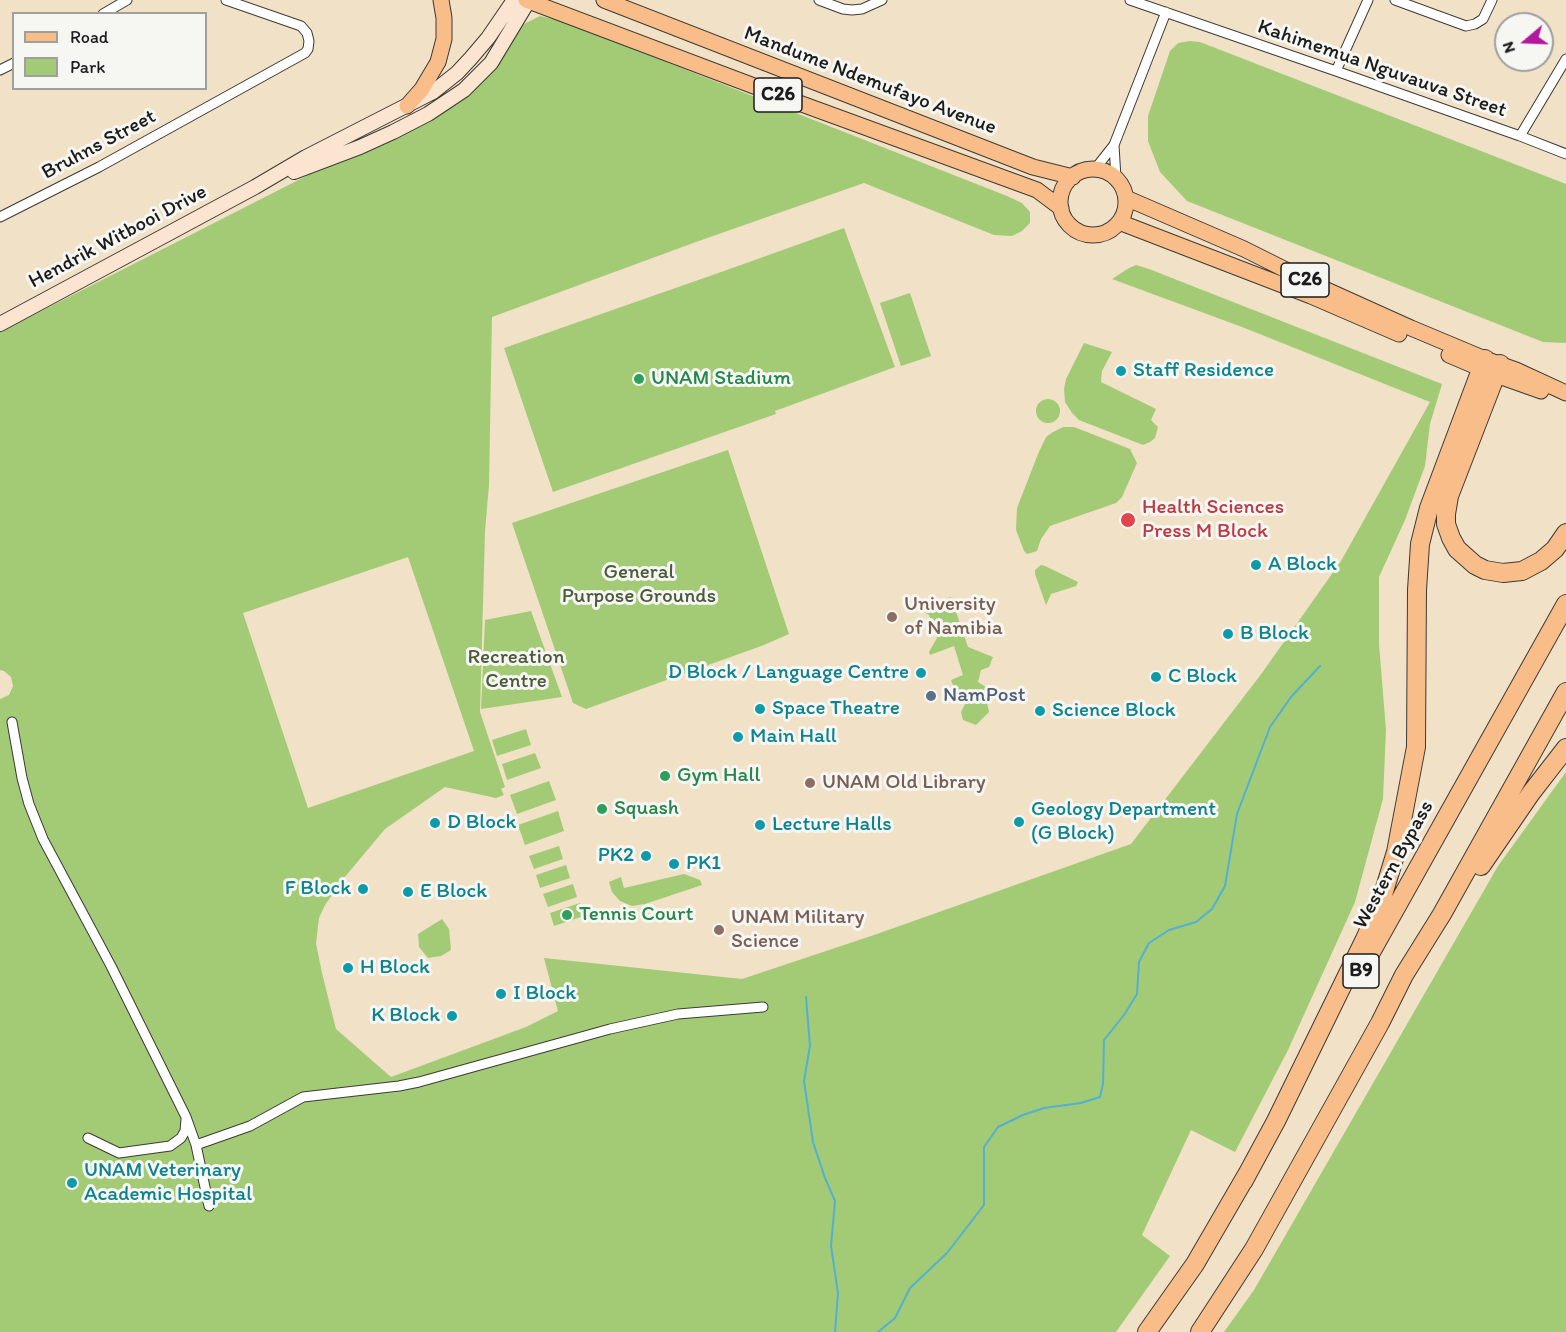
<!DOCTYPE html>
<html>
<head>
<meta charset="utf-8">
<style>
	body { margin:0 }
	#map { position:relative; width:1566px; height:1332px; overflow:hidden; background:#f1e1c7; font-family:Itim,sans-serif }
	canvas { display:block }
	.legend { position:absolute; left:12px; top:12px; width:195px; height:78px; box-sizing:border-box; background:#f6f6f2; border:2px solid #9f9f9c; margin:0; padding:8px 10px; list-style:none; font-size:18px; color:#1c1c1c }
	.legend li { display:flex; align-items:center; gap:12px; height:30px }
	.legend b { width:30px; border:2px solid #9f9f9c }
	.north { position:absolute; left:1494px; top:12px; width:60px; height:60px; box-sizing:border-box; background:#f6f6f2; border:2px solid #9f9f9c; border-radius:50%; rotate:251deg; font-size:16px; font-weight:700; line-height:24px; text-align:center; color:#1c1c1c }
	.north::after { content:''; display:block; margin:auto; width:21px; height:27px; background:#b5179e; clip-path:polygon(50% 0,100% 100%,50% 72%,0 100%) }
</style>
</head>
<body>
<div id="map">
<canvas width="1566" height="1332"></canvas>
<ul class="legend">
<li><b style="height:8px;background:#f8bd89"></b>Road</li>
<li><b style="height:16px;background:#a3cb76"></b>Park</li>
</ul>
<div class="north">N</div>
</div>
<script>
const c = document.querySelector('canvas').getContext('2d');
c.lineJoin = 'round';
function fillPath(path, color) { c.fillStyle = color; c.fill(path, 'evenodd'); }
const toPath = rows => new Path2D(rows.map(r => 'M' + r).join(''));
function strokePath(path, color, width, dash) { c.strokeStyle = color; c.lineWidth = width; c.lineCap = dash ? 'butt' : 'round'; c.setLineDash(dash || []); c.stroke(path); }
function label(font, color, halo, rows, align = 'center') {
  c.font = font + ' Itim,sans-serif'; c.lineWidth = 6; c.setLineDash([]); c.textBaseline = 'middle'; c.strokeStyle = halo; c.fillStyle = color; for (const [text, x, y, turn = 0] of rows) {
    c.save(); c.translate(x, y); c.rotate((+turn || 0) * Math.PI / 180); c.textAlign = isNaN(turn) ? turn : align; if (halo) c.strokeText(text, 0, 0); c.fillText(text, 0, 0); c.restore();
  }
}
const green = toPath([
	[540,16,562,21,1007,196,1022,203,1030,212,1030,223,1022,231,1012,236,994,235,864,183,696,242,492,317,489,485,485,531,480,712,505,787,501,789,504,795,496,798,445,787,385,829,344,878,325,905,319,918,316,943,322,973,336,1029,391,1077,526,1027,558,1011,544,958,742,979,874,935,1131,844,1262,673,1341,561,1430,402,1242,327,1112,279,1129,268,1136,265,1149,269,1442,384,1430,424,1425,466,1405,520,1379,577,1379,644,1386,730,1383,799,1355,902,1288,1050,1235,1152,1191,1130,1142,1235,1170,1256,1116,1332,0,1332,0,699,9,695,13,686,11,677,4,671,0,670,0,332,428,114,449,101,524,24],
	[408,557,474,751,308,808,243,613],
	[1190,41,1200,42,1566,184,1566,343,1543,342,1187,201,1160,172,1148,141,1148,116,1170,51,1178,43],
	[844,228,895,367,775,411,776,414,553,492,504,348,724,271],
	[910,293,931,356,901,366,880,303],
	[1084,343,1112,352,1102,371,1101,382,1156,409,1151,420,1158,427,1155,438,1150,442,1143,445,1079,420,1072,413,1065,402,1064,389,1066,379],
	'1036 411a12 12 0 1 1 24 0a12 12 0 1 1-24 0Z',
	[1063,427,1074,427,1087,432,1130,449,1137,463,1122,497,1116,503,1050,526,1041,539,1037,551,1027,554,1024,551,1016,530,1017,508,1038,454,1046,437,1053,432],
	[728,450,789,634,764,645,586,709,573,703,512,523],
	[1041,565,1045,566,1078,582,1076,586,1051,594,1046,605,1035,574,1035,570],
	[951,597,968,647,993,657,989,667,981,670,978,682,989,689,986,698,989,712,976,725,963,720,961,712,968,698,955,691,951,680,963,675,954,646,930,655,929,652,937,638,929,615,919,609],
	[531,611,562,697,481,709,485,620],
	[526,729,531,745,497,756,492,740],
	[535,753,541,768,507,780,502,764],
	[1566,772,1566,1332,1224,1332,1254,1290,1498,866],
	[549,781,556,800,517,814,510,795],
	[558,811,564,831,525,845,518,825],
	[559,846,563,859,534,869,529,856],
	[566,865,570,878,540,888,536,875],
	[684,874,700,880,702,885,645,904,632,906,620,901,612,892,609,882,621,877,624,888],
	[573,884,577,897,548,907,543,894],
	[580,903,584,916,554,926,550,913],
	[442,919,449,929,451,950,441,956,428,958,419,947,418,934]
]);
const stream = toPath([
	[806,997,810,1046,804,1081,813,1142,825,1178,835,1201,831,1246,838,1293,835,1332],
	[878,1332,895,1318,910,1288,947,1253,984,1205,984,1147,998,1127,1023,1115,1044,1108,1081,1103,1100,1097,1103,1084,1104,1040,1124,1015,1137,994,1139,962,1149,943,1169,930,1196,922,1212,909,1225,886,1237,814,1270,727,1291,697,1320,666]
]);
const minor = toPath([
	[819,0,843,9,852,10,862,9,882,0],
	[1130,0,1336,71,1520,136,1566,154],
	[1395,0,1466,26,1475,24,1483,19,1492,0],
	[103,14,127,0],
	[0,70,14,63],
	[1336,71,1368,0],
	[1520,136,1566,59],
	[1114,145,1116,178],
	[1095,169,1114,145,1166,12],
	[0,217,99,167,305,53,308,49,309,41,307,33,301,26,226,0],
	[12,722,22,778,29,804,43,839,111,966,186,1117,196,1145,209,1206],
	[88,1138,119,1153,170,1146,181,1138,185,1131,186,1119],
	[196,1145,250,1126,303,1097,399,1086,419,1082,610,1029,678,1014,763,1007]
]);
const secondary = toPath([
	[294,172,360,147,393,132,428,114,464,90,491,63,529,0],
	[0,324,255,187,306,157,433,92,457,73,471,58,488,38,514,0]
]);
const primary = toPath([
	[526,0,799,103,1037,190,1061,208],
	[604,0,1033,167,1073,177],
	[407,106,422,89,438,62,444,39,444,18,441,0],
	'1060 202a33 33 0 1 1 66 0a33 33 0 1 1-66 0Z',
	[1126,198,1244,249,1320,287,1411,328,1485,359,1516,370,1566,393],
	[1119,222,1311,296,1399,334],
	[1449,355,1496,375,1541,391]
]);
const motorway = toPath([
	[1500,364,1449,496,1446,514,1446,524,1451,538,1457,549,1475,565,1485,570,1503,573,1522,571,1541,561,1555,549,1566,533],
	[1481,866,1531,793,1566,748],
	[1366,961,1566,604],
	[1243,1182,1276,1121,1366,937,1382,898,1396,852,1416,747,1417,590,1420,544,1429,508,1485,359],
	[1147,1332,1195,1264,1249,1171],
	[1200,1332,1254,1249,1380,1023,1404,975,1442,914,1566,692]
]);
const markers = [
	[1121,371,6,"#0f9aa8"],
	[639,379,6,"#2e9e5b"],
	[1128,520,8,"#e0444e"],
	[1256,565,6,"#0f9aa8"],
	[892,617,6,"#8d6e63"],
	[1228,634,6,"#0f9aa8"],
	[921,673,6,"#0f9aa8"],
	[1156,677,6,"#0f9aa8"],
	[931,696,6,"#5c6f8a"],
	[760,709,6,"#0f9aa8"],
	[1040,711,6,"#0f9aa8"],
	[738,737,6,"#0f9aa8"],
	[665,776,6,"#2e9e5b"],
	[810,783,6,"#8d6e63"],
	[602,809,6,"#2e9e5b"],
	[1019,822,6,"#0f9aa8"],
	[435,823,6,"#0f9aa8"],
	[760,825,6,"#0f9aa8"],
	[646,856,6,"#0f9aa8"],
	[674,864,6,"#0f9aa8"],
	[363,889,6,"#0f9aa8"],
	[408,892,6,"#0f9aa8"],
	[567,915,6,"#2e9e5b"],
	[719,930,6,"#8d6e63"],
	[348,968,6,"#0f9aa8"],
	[501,994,6,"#0f9aa8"],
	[452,1016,6,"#0f9aa8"],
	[72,1183,6,"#0f9aa8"]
];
const shields = [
	[778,95,48],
	[1305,280,48],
	[1361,971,36]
];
const shieldNames = [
	["C26",778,95],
	["C26",1305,280],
	["B9",1361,971]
];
const streetNames = [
	["Kahimemua Nguvauva Street",1382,69,19],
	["Mandume Ndemufayo Avenue",870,81,21],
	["Bruhns Street",99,145,-28],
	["Hendrik Witbooi Drive",118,237,-28],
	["Western Bypass",1394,865,-61]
];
const cultureNames = [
	["Staff Residence",1133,371],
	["A Block",1268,565],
	["B Block",1240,634],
	["D Block / Language Centre",909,673,"right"],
	["C Block",1168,677],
	["Space Theatre",772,709],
	["Science Block",1052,711],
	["Main Hall",750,737],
	["Geology Department",1031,810],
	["(G Block)",1031,834],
	["D Block",447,823],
	["Lecture Halls",772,825],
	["PK2",634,856,"right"],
	["PK1",686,864],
	["F Block",351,889,"right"],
	["E Block",420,892],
	["H Block",360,968],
	["I Block",513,994],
	["K Block",440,1016,"right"],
	["UNAM Veterinary",84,1171],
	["Academic Hospital",84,1195]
];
const leisureNames = [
	["UNAM Stadium",651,379],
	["Gym Hall",677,776],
	["Squash",614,809],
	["Tennis Court",579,915]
];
const healthNames = [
	["Health Sciences",1142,508],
	["Press M Block",1142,532]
];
const parkNames = [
	["General",639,573],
	["Purpose Grounds",639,597],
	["Recreation",516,658],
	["Centre",516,682]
];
const educationNames = [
	["University",904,605],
	["of Namibia",904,629],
	["UNAM Old Library",822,783],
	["UNAM Military",731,918],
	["Science",731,942]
];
const serviceNames = [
	["NamPost",943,696]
];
fillPath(green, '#a3cb76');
strokePath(stream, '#52b0d1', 2);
strokePath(minor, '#3c3a36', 11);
strokePath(secondary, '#3c3a36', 16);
strokePath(primary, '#3c3a36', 17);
strokePath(motorway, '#3c3a36', 20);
strokePath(minor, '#fff', 9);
strokePath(secondary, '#fce5d0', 14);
strokePath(primary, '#f8bd89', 15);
strokePath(motorway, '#f8bd89', 18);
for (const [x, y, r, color] of markers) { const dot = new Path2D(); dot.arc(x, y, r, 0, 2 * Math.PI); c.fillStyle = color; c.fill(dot); strokePath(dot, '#f6f6f2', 2); }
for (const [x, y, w] of shields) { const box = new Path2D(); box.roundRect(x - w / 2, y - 17, w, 34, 4.5); c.fillStyle = '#f6f6f2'; c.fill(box); strokePath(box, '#1c1c1c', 1.5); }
label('bold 20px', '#1c1c1c', null, shieldNames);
label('21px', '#1c1c1c', '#f6f6f2', streetNames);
label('21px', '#0d838f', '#f6f6f2', cultureNames, 'left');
label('21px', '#27864d', '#f6f6f2', leisureNames, 'left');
label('21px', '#be3a42', '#f6f6f2', healthNames, 'left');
label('21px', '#4b593c', '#f6f6f2', parkNames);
label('21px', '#785e54', '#f6f6f2', educationNames, 'left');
label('21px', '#4e5e75', '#f6f6f2', serviceNames, 'left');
</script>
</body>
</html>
